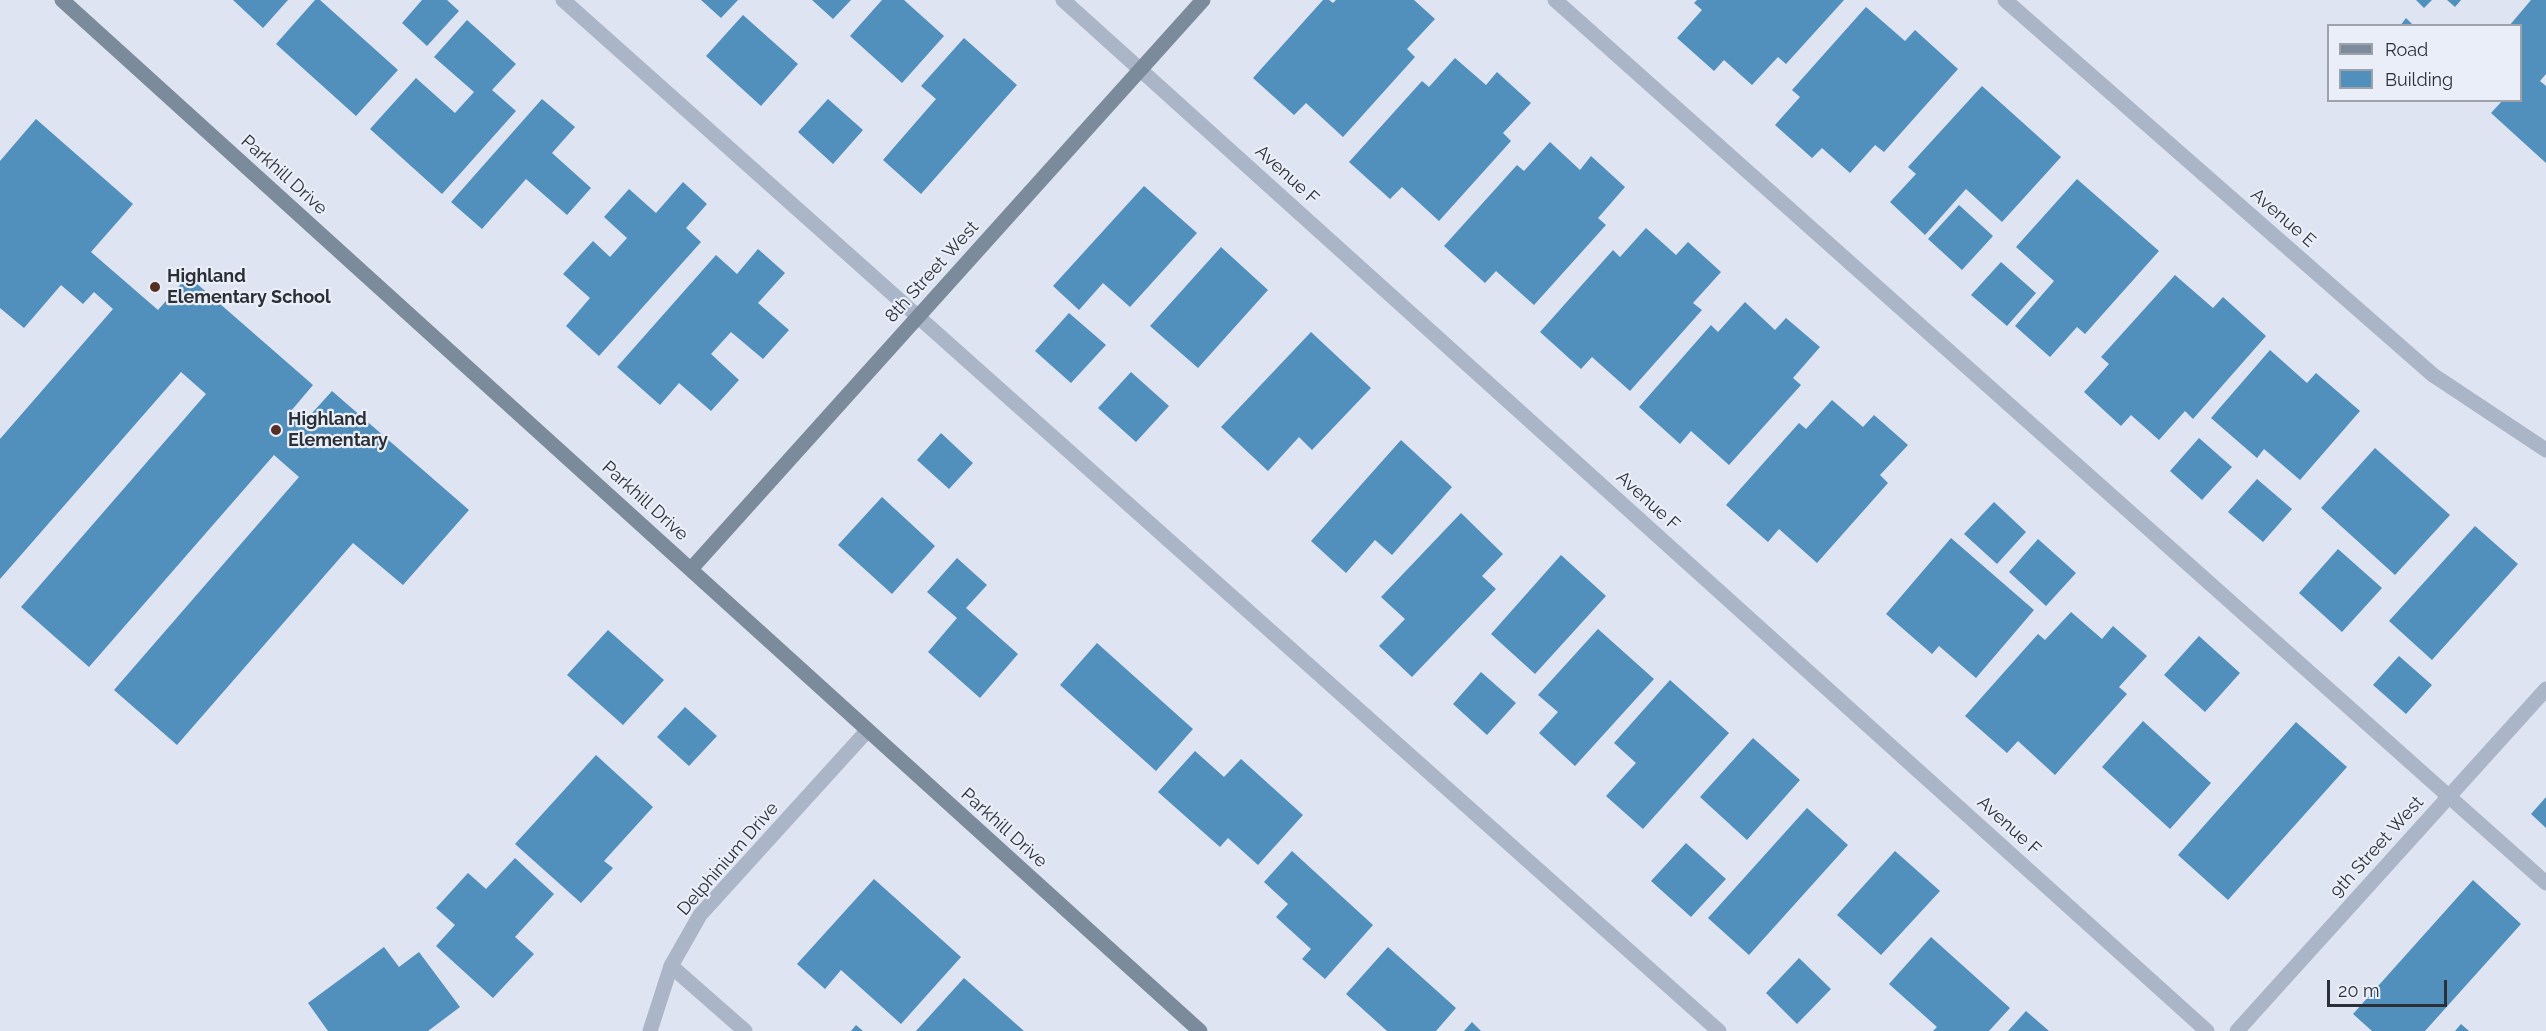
<!DOCTYPE html>
<html>
<head>
<meta charset="utf-8">
<style>
	body { margin:0 }
	#map { position:relative; width:2546px; height:1031px; overflow:hidden; background:#dee4f1; font-family:Raleway,sans-serif }
	canvas { display:block }
	.legend { position:absolute; left:2327px; top:24px; width:195px; height:78px; box-sizing:border-box; background:#eaeef9; border:2px solid #9da2ab; margin:0; padding:8px 10px; list-style:none; font-size:18px; color:#2a3036 }
	.legend li { display:flex; align-items:center; gap:12px; height:30px }
	.legend b { width:30px; border:2px solid #9da2ab }
	.scale { position:absolute; left:2327px; top:980px; width:120px; height:27px; box-sizing:border-box; border:3px solid #2a3036; border-top:0; padding-left:8px; font-size:18px; line-height:21px; white-space:nowrap; color:#2a3036; -webkit-text-stroke:4px #eaeef9; paint-order:stroke }
</style>
</head>
<body>
<div id="map">
<canvas width="2546" height="1031"></canvas>
<ul class="legend">
<li><b style="height:8px;background:#7c8b9b"></b>Road</li>
<li><b style="height:16px;background:#518fbc"></b>Building</li>
</ul>
<div class="scale">20 m</div>
</div>
<script>
const c = document.querySelector('canvas').getContext('2d');
c.lineJoin = 'round';
function fillPath(path, color) { c.fillStyle = color; c.fill(path, 'evenodd'); }
const toPath = rows => new Path2D(rows.map(r => 'M' + r).join(''));
function strokePath(path, color, width, dash) { c.strokeStyle = color; c.lineWidth = width; c.lineCap = dash ? 'butt' : 'round'; c.setLineDash(dash || []); c.stroke(path); }
function label(font, color, halo, rows, align = 'center') {
  c.font = font + ' Raleway,sans-serif'; c.lineWidth = 4.5; c.setLineDash([]); c.textBaseline = 'middle'; c.strokeStyle = halo; c.fillStyle = color; for (const [text, x, y, turn = 0] of rows) {
    c.save(); c.translate(x, y); c.rotate((+turn || 0) * Math.PI / 180); c.textAlign = isNaN(turn) ? turn : align; if (halo) c.strokeText(text, 0, 0); c.fillText(text, 0, 0); c.restore();
  }
}
const building = toPath([
	[233,0,288,0,263,28],
	[315,0,320,0,398,70,356,116,276,44],
	[422,0,447,0,459,11,427,46,402,23],
	[701,0,738,0,721,18],
	[812,0,851,0,833,19],
	[882,0,904,0,944,36,902,83,850,36],
	[1323,0,1329,0,1333,3,1336,0,1414,0,1435,19,1407,49,1415,57,1343,137,1306,103,1294,115,1253,78],
	[1697,0,1844,0,1786,64,1778,57,1752,85,1724,60,1714,71,1677,38,1702,10,1694,3],
	[2416,0,2432,0,2424,8],
	[2447,0,2461,0,2455,7],
	[2531,0,2546,0,2546,74,2540,81,2546,86,2546,163,2491,113,2503,100,2520,100,2520,26,2509,26],
	[1866,7,1905,41,1915,30,1958,69,1884,152,1875,145,1850,173,1822,148,1812,158,1775,125,1800,97,1792,90],
	[743,15,798,64,761,106,706,56],
	[2406,18,2414,26,2400,26],
	[467,20,516,64,492,90,516,111,442,194,370,129,416,78,455,113,474,92,434,57],
	[964,38,1017,85,921,194,883,160,936,99,921,86],
	[1455,58,1486,85,1497,72,1531,103,1503,133,1511,141,1439,221,1402,187,1390,199,1349,162,1422,81,1429,87],
	[1982,86,2061,157,2002,222,1966,189,1925,235,1890,202,1916,174,1908,167],
	[542,99,575,127,552,153,591,188,567,215,526,179,482,229,451,202],
	[828,99,863,130,833,164,798,132],
	[36,119,133,204,91,252,158,310,188,276,313,385,291,411,304,422,332,391,469,510,403,585,353,543,177,745,114,690,299,477,274,455,89,667,21,607,206,394,181,372,0,579,0,439,113,309,94,292,83,304,61,285,24,328,0,308,0,161],
	[1550,142,1580,170,1591,156,1625,187,1598,218,1606,225,1534,305,1496,271,1485,283,1444,246,1517,165,1524,171],
	[2077,179,2159,251,2085,334,2077,327,2050,357,2015,326,2054,281,2016,247],
	[683,182,707,204,686,228,701,242,599,356,566,326,590,298,563,274,593,241,610,257,627,238,604,217,629,189,656,213],
	[1144,186,1197,233,1130,307,1103,283,1079,310,1053,286],
	[1959,205,1993,236,1962,270,1928,239],
	[1646,228,1676,255,1688,242,1721,272,1693,303,1702,310,1630,391,1592,357,1581,369,1540,332,1613,250,1620,257],
	[1221,247,1268,290,1198,368,1150,326],
	[758,249,785,273,758,303,789,330,763,359,731,332,711,354,739,380,711,411,679,383,660,405,617,367,716,255,737,274],
	[2001,262,2036,293,2007,326,1971,295],
	[2175,275,2213,308,2223,297,2266,336,2193,419,2185,411,2159,440,2131,415,2121,426,2084,392,2109,364,2101,357],
	[1745,302,1775,330,1786,318,1820,347,1793,378,1801,385,1729,465,1691,431,1680,444,1639,407,1711,325,1718,332],
	[1069,313,1106,345,1071,383,1035,351],
	[1311,332,1371,388,1312,450,1299,437,1268,471,1221,427],
	[2270,350,2307,383,2316,373,2360,411,2300,480,2264,449,2257,458,2211,418],
	[1131,372,1169,406,1136,442,1098,408],
	[1832,400,1863,427,1874,415,1908,445,1880,475,1888,483,1817,563,1779,529,1768,542,1726,505,1799,423,1806,429],
	[941,433,973,463,949,489,917,460],
	[2199,438,2232,467,2202,500,2170,471],
	[1401,440,1452,487,1392,555,1375,540,1346,573,1311,541],
	[2375,448,2450,515,2395,575,2321,508],
	[2257,479,2292,509,2263,542,2228,512],
	[882,497,935,546,892,594,838,545],
	[1994,502,2026,532,1997,564,1964,534],
	[1461,513,1503,554,1482,576,1496,589,1412,677,1379,646,1405,619,1381,597],
	[2475,526,2518,564,2432,660,2389,621],
	[1951,538,2034,610,1976,678,1939,646,1932,654,1886,614],
	[2038,539,2076,573,2046,606,2009,572],
	[2338,549,2382,588,2342,632,2299,593],
	[1561,555,1606,596,1535,674,1491,634],
	[957,558,987,585,966,608,1018,654,980,698,928,652,957,618,927,592],
	[2071,612,2102,639,2113,626,2147,656,2119,687,2127,694,2055,775,2018,741,2007,753,1965,716,2038,634,2045,640],
	[1598,629,1654,679,1575,766,1539,733,1558,712,1538,695],
	[608,630,664,680,623,725,567,675],
	[2199,636,2240,673,2205,712,2164,675],
	[1097,643,1193,729,1156,771,1060,685],
	[2399,656,2432,685,2406,714,2373,685],
	[1481,672,1516,703,1487,735,1453,704],
	[1670,680,1729,733,1643,829,1606,796,1636,763,1614,743],
	[685,707,717,736,689,766,657,737],
	[2143,721,2211,783,2170,829,2102,767],
	[2296,722,2347,767,2228,900,2178,855],
	[1753,738,1800,780,1747,840,1700,797],
	[1195,751,1224,777,1241,759,1303,815,1258,865,1228,838,1220,847,1158,792],
	[596,755,653,807,604,861,613,868,581,903,515,844],
	[2546,797,2546,828,2531,814],
	[1807,808,1848,845,1749,955,1708,918],
	[1686,843,1726,879,1691,917,1651,881],
	[1292,851,1373,925,1325,979,1302,959,1311,949,1276,917,1288,904,1264,882],
	[1895,851,1940,891,1881,955,1837,915],
	[515,858,554,894,515,937,534,954,493,998,436,946,455,925,436,908,468,873,486,889],
	[874,879,961,957,901,1024,841,970,825,989,797,964],
	[2473,880,2521,924,2425,1031,2372,1031,2353,1014],
	[1931,937,2010,1008,1989,1031,1933,1031,1937,1027,1889,984],
	[384,947,399,967,419,952,460,1007,428,1031,328,1031,308,1003],
	[1388,947,1456,1008,1436,1031,1387,1031,1346,994],
	[1799,958,1831,989,1797,1024,1766,993],
	[964,978,1024,1031,916,1031],
	[2026,1011,2049,1031,2008,1031],
	[1472,1022,1481,1031,1464,1031],
	[2461,1024,2469,1031,2455,1031],
	[856,1025,863,1031,851,1031]
]);
const lane = toPath([
	[563,0,1719,1031],
	[1555,0,2546,883],
	[671,966,745,1031]
]);
const street = toPath([
	[1063,0,2207,1031],
	[2005,0,2433,375,2546,450],
	[650,1031,671,966,700,915,867,731],
	[2237,1031,2546,689]
]);
const secondary = toPath([
	[62,0,1200,1031],
	[691,569,1203,0]
]);
const markers = [
	[155,287,6,"#552f22"],
	[276,430,6,"#552f22"]
];
const streetNames = [
	["Parkhill Drive",284,175,42],
	["Avenue F",1287,175,42],
	["Avenue E",2283,218,41],
	["8th Street West",932,272,-48],
	["Parkhill Drive",645,501,42],
	["Avenue F",1648,501,42],
	["Avenue F",2009,826,42],
	["Parkhill Drive",1004,828,42],
	["9th Street West",2377,847,-48],
	["Delphinium Drive",728,859,-49]
];
const poiNames = [
	["Highland",167,277],
	["Elementary School",167,298],
	["Highland",288,420],
	["Elementary",288,441]
];
fillPath(building, '#518fbc');
strokePath(lane, '#abb5c8', 15);
strokePath(street, '#abb5c8', 15);
strokePath(secondary, '#7c8b9b', 15);
for (const [x, y, r, color] of markers) { const dot = new Path2D(); dot.arc(x, y, r, 0, 2 * Math.PI); c.fillStyle = color; c.fill(dot); strokePath(dot, '#eaeef9', 2); }
label('18px', '#2a3036', '#eaeef9', streetNames);
label('bold 18px', '#2a3036', '#eaeef9', poiNames, 'left');
</script>
</body>
</html>
